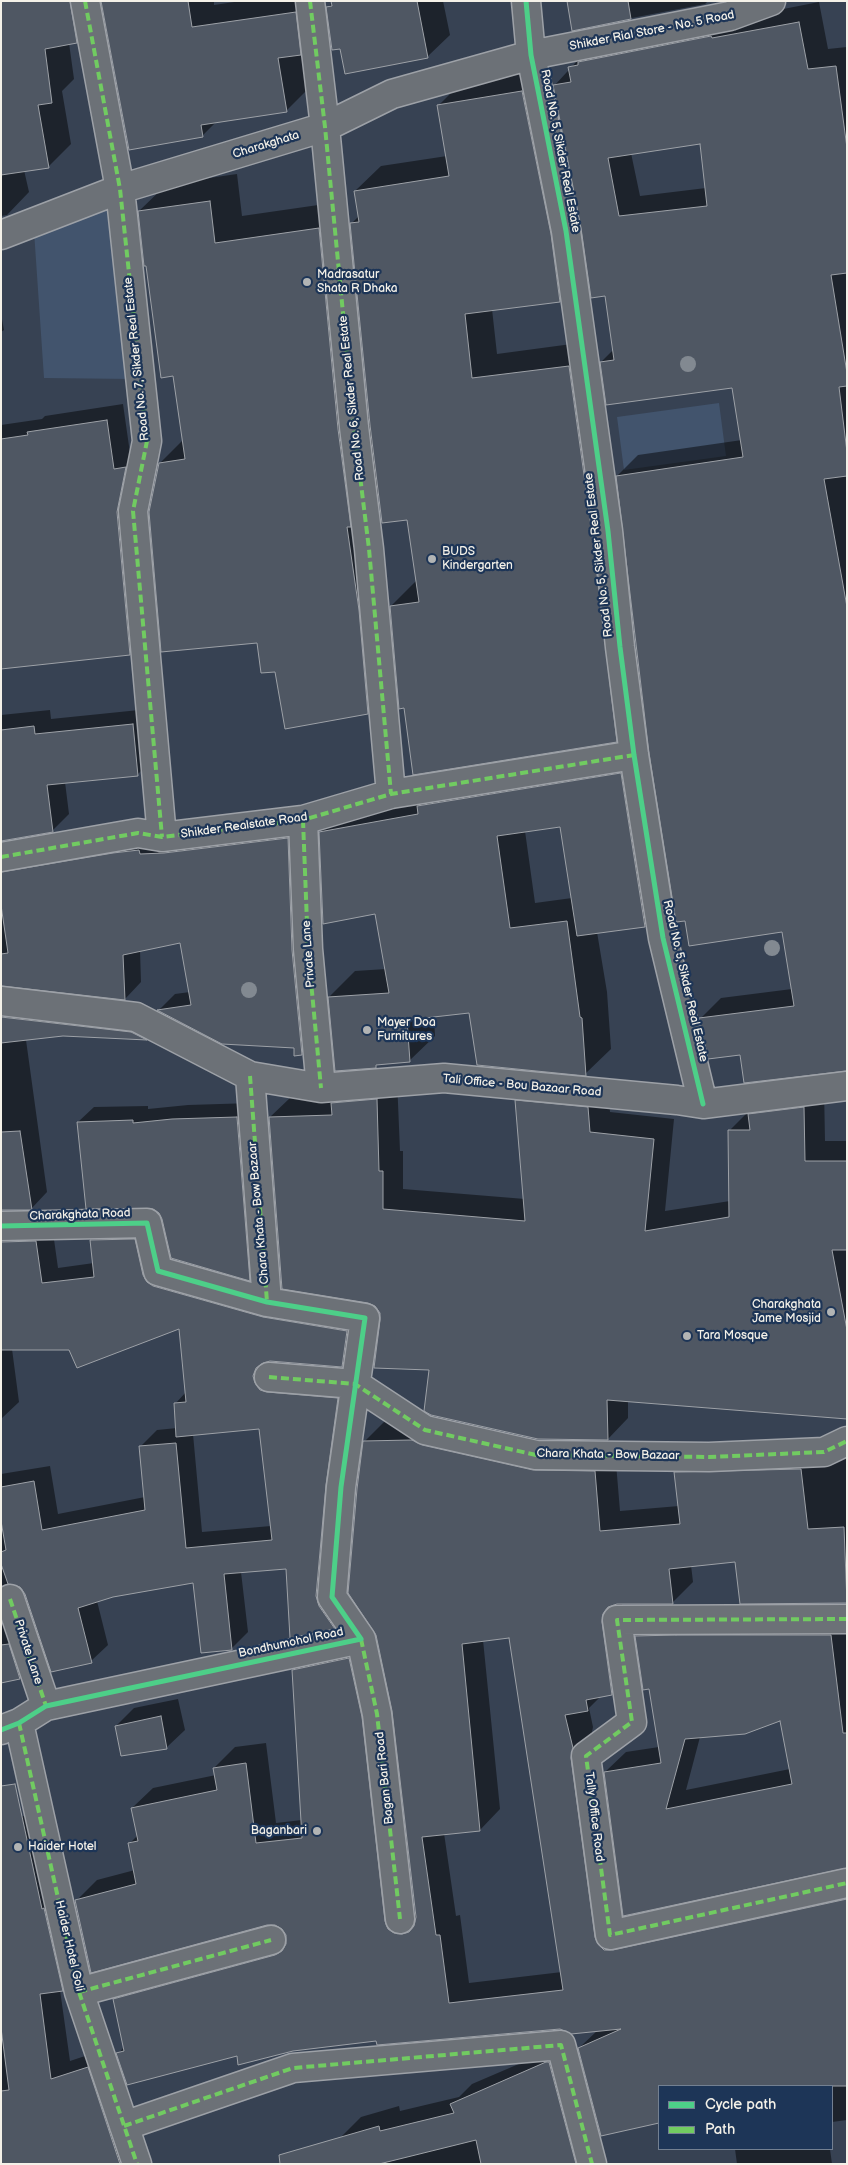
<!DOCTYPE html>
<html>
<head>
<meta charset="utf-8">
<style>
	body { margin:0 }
	#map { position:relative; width:848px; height:2165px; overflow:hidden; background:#374253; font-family:"Balsamiq Sans",sans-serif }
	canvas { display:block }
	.frame { position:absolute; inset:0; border:2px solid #f4f1e8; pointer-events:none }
	.legend { position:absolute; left:658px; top:2085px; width:175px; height:65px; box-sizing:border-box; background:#1d3557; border:1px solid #738091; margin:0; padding:6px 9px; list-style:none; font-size:15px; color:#f4f1e8 }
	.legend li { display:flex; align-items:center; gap:10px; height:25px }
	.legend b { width:25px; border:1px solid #738091 }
</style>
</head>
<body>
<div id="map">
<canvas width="848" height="2165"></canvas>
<div class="frame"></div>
<ul class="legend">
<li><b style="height:6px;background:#4dcf88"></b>Cycle path</li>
<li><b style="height:6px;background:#71cb61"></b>Path</li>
</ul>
</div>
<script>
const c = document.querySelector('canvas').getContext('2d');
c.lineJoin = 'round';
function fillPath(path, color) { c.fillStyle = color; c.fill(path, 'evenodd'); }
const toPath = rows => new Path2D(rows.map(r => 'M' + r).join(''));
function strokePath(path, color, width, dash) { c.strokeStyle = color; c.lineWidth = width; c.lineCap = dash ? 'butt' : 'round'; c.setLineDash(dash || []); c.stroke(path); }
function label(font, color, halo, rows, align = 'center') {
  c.font = font + ' "Balsamiq Sans",sans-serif'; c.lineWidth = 4.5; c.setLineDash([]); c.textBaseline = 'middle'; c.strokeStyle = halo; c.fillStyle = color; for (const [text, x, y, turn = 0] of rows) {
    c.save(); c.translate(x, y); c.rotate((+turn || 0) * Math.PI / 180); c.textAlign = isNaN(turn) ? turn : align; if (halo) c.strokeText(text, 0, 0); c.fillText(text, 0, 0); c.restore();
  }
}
const green = toPath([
	[115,207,134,379,44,378,34,231],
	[719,403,726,456,624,470,617,417]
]);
const shadow = toPath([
	[1,1,96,1,99,20,76,42,69,43,74,79,62,91,71,144,48,167,24,170,29,192,7,215,1,216],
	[102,1,214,1,214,5,241,1,319,1,309,88,286,111,217,121,203,135],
	[333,1,443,1,450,35,427,57,341,47,328,8],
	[569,1,708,1,705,4,574,29],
	[819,2,828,49,847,47,847,1070,741,1054,700,1019,721,998,792,989,783,931,617,476,638,455,742,440,733,386,601,362,614,349,607,295,583,228,554,86,590,47],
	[701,142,706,188,640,196,631,153],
	[547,66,575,208,585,275,560,301,492,309,497,354,594,341,641,715,616,741,391,606,417,580,409,519,379,496,374,501,386,581,395,686,368,713,258,641,160,463,183,440,174,375,139,211,167,184,237,174,242,216,346,201,366,401,368,417,370,417,351,224,359,216,355,191,381,166,447,156,439,105,464,80],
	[1,314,4,330,1,332],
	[123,404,130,453,142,451,146,638,130,654,1,667,1,425,42,419,45,416],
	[149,709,154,758,137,775,65,782,69,814,52,831,2,840,2,843,304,822,318,1037,302,1054,295,1047,159,1010,175,994,190,992,181,941,140,950,141,982,125,999,2,984,3,991,162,1023,147,1039,63,1035,26,1040,47,1192,31,1209,1,1209,4,1218,52,1225,58,1268,94,1263,91,1240,108,1224,151,1223,159,1258,363,1315,358,1349,342,1366,270,1360,271,1366,354,1382,332,1579,350,1611,334,1627,291,1637,287,1568,241,1572,248,1632,232,1648,202,1652,194,1581,112,1596,97,1601,108,1645,91,1661,22,1587,11,1583,36,1661,20,1678,1,1682,1,1474,50,1466,58,1514,145,1497,141,1446,157,1430,177,1428,175,1404,186,1392,180,1327,70,1349,12,1349,19,1402,1,1419,1,715,50,710,51,719],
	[260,1428,271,1526,202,1532,193,1434],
	[646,748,671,900,645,926,597,932,607,992,611,1049,585,1074,470,1012,434,1016,435,1036,409,1061,379,1063,375,1067,329,997,355,971,386,969,376,913,320,832,346,806],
	[561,826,572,898,535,903,525,831],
	[397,1079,400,1151,403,1151,403,1189,525,1199,516,1101,537,1080,608,1087,610,1112,674,1119,665,1211,730,1201,729,1131,750,1110,824,1087,825,1141,847,1141,847,1418,628,1400,628,1418,608,1439,430,1369,381,1312,270,1117,291,1097],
	[252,1103,264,1264,249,1279,163,1219,160,1212,78,1122,94,1107,148,1106,148,1109,188,1105],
	[433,1420,554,1450,615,1451,620,1511,679,1506,675,1473,696,1452,847,1447,847,1602,736,1561,691,1565,693,1582,672,1603,622,1603,632,1674,612,1694,601,1696,589,1708,593,1727,591,1737,618,1924,847,1884,847,2120,832,2122,832,2086,659,2086,659,2121,602,2134,579,2048,598,2030,560,2028,377,2039,238,2054,118,2054,124,2047,114,2000,135,1979,287,1938,287,1935,283,1928,275,1924,76,1901,97,1880,135,1870,129,1844,138,1835,132,1808,153,1788,216,1775,214,1768,235,1747,266,1743,276,1823,302,1820,293,1670,314,1649,369,1638,408,1908,416,1914,365,1441,385,1421],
	[510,1637,562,1972,469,1983,460,1915,456,1916,444,1833,480,1830,500,1809,483,1640],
	[657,1615,847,1615,847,1867,624,1915,605,1772,626,1752,659,1747,650,1688,636,1636],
	[781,1719,790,1769,686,1790,700,1737],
	[178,1699,185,1730,167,1747,122,1754,116,1726,134,1708],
	[43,1812,81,1971,60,1990,70,2061,106,2049,144,2164,1,2164,1,1821],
	[570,2042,597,2147,605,2156,606,2164,349,2164,340,2138,361,2117,399,2106,400,2111,459,2097,472,2084],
	[735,2149,830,2149,832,2164,737,2164]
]);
const building = toPath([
	[1,1,70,1,77,43,45,49,52,103,38,105,49,168,1,175,1,1],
	[101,1,188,1,192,27,296,12,301,55,278,58,287,112,201,125,203,137,129,150,101,1],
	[331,1,417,1,428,58,345,74,340,49,332,50,326,7,332,6,331,1],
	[567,1,628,1,631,19,572,31,567,1],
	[799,22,808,69,836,66,847,148,847,273,831,275,847,373,847,386,839,387,847,452,847,476,824,479,847,607,847,1071,744,1083,740,1055,708,1059,699,1018,794,1006,782,932,689,946,685,921,676,922,649,753,616,476,743,457,732,388,606,405,600,362,614,360,605,296,591,298,581,228,553,85,571,82,568,67,578,65,578,62,711,36,712,38,799,22],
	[700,144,707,206,619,216,608,158,700,144],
	[522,91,551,234,560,302,465,314,472,378,569,366,592,533,617,742,413,775,404,708,399,709,390,606,419,602,407,520,382,523,370,425,350,223,359,222,354,191,449,176,437,105,522,91],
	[210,201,215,243,319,228,338,429,351,527,347,527,359,610,368,714,285,729,275,672,261,673,257,643,161,652,149,512,159,463,185,459,173,376,161,378,146,266,144,266,138,211,210,201],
	[107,420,114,469,126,467,117,512,130,655,1,669,1,439,28,435,27,432,107,420],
	[133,724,138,776,47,785,53,832,1,841,1,730,34,726,35,734,133,724],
	[621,773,645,927,577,936,560,827,497,836,510,928,567,921,580,1017,582,1018,586,1076,477,1065,469,1013,407,1020,410,1062,376,1065,376,1068,335,1071,328,997,389,993,375,914,323,924,319,832,418,814,417,806,621,773],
	[288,838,292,950,302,1055,294,1056,294,1048,222,1044,157,1010,191,1005,180,943,123,955,125,1000,1,986,1,954,8,953,1,905,1,872,113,853,139,850,140,854,164,853,288,838],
	[1,1017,131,1032,147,1040,63,1036,1,1043,1,1017],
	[377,1099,379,1171,383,1171,383,1209,525,1221,515,1100,588,1107,590,1132,654,1139,645,1231,729,1217,728,1130,750,1130,748,1114,804,1107,805,1161,847,1161,847,1250,832,1250,847,1330,847,1419,607,1400,608,1440,538,1439,431,1415,424,1411,429,1370,374,1368,380,1320,380,1313,375,1306,368,1303,282,1289,269,1117,332,1115,331,1103,377,1099],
	[237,1117,250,1281,171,1258,162,1219,159,1213,153,1209,86,1209,77,1122,133,1120,133,1123,172,1119,237,1117],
	[20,1131,32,1210,1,1210,1,1132,20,1131],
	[135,1239,143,1275,147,1282,153,1286,263,1317,347,1331,342,1367,270,1361,263,1363,256,1368,253,1376,255,1383,260,1390,267,1392,338,1398,326,1485,316,1596,319,1606,335,1629,290,1638,286,1569,224,1574,232,1650,201,1653,193,1583,113,1597,78,1608,92,1663,51,1672,25,1594,20,1587,8,1584,1,1564,1,1552,6,1550,1,1521,1,1487,34,1481,42,1530,145,1510,139,1446,176,1443,186,1548,272,1540,259,1429,176,1437,174,1403,186,1402,179,1329,77,1368,69,1350,1,1350,1,1242,36,1241,42,1283,94,1277,90,1240,135,1239],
	[412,1440,422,1445,533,1470,595,1471,600,1531,680,1524,674,1472,801,1469,808,1529,844,1527,847,1603,740,1604,735,1562,669,1569,673,1604,617,1604,608,1607,603,1614,602,1622,612,1695,586,1700,588,1711,565,1715,573,1748,571,1758,595,1937,598,1944,604,1950,613,1950,847,1899,847,2086,659,2086,659,2123,601,2136,578,2048,621,2029,571,2034,560,2029,377,2045,376,2041,293,2051,238,2065,237,2056,127,2085,116,2053,124,2051,113,1999,275,1955,282,1951,286,1944,286,1935,282,1929,275,1925,267,1925,91,1973,75,1900,136,1884,128,1843,138,1841,131,1808,217,1790,213,1768,246,1763,256,1843,302,1838,292,1670,349,1658,362,1717,385,1921,388,1929,394,1933,402,1934,409,1932,414,1926,416,1917,392,1711,376,1635,348,1593,357,1489,363,1441,412,1440],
	[509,1638,563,1990,449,2003,440,1935,436,1935,422,1837,480,1831,462,1644,509,1638],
	[676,1635,831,1635,843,1733,847,1733,847,1868,623,1916,604,1772,661,1763,649,1689,643,1690,635,1636,676,1635],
	[780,1721,792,1784,666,1809,685,1739,745,1734,780,1721],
	[9,1644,20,1679,1,1683,1,1645,9,1644],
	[161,1716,167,1749,121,1756,115,1726,161,1716],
	[15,1784,42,1909,44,1908,63,1991,40,1994,51,2079,88,2067,120,2164,1,2164,1,2091,9,2090,1,2028,1,1786,15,1784],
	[546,2062,549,2062,576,2164,481,2164,476,2140,379,2164,280,2164,279,2155,379,2126,380,2131,454,2113,450,2104,546,2062]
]);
const minor = toPath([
	[85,1,120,189,147,441,133,511,162,837],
	[310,1,325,127,354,427,369,549,391,794],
	[526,1,531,55,566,231,608,531,620,647,634,755,663,938,703,1104],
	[1,235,120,189,325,127,392,94,531,55,730,16,771,1],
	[303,820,308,949,321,1088],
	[1,857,138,833,162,837,303,820,391,794,634,755],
	[1,1001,136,1017,250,1076,321,1088,444,1078,677,1100,703,1104,847,1086],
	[250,1076,267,1302],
	[1,1226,147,1223,158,1271,267,1302,365,1318,341,1487,332,1597,361,1639,46,1706,19,1723,1,1730],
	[269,1377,355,1384,425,1430,536,1455,709,1457,824,1452,847,1441],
	[10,1599,46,1706],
	[847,1619,617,1620,632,1722,586,1756,610,1935,847,1883],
	[361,1639,377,1714,400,1919],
	[19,1723,79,1992,137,2164],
	[79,1992,271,1940],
	[124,2126,293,2068,561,2045,592,2164]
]);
const quiet = toPath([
	[85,1,120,189,147,441,133,511,162,837],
	[310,1,325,127,354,427,369,549,391,794],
	[303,820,308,949,321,1088],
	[1,857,138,833,162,837,303,820,391,794,634,755],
	[250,1076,267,1302],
	[269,1377,355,1384,425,1430,536,1455,709,1457,824,1452,847,1441],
	[10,1599,46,1706],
	[847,1619,617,1620,632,1722,586,1756,610,1935,847,1883],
	[361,1639,377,1714,400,1919],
	[19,1723,79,1992,137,2164],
	[79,1992,271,1940],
	[124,2126,293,2068,561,2045,592,2164]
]);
const cycleway = toPath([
	[526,1,531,55,566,231,608,531,620,647,634,755,663,938,703,1104],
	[1,1226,147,1223,158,1271,267,1302,365,1318,341,1487,332,1597,361,1639,46,1706,19,1723,1,1730]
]);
const trees = [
	[688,364],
	[772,948],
	[249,990]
];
const markers = [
	[307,282,5,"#b2b4b4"],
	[432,559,5,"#b2b4b4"],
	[367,1030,5,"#b2b4b4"],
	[831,1312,5,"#b2b4b4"],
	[687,1336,5,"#b2b4b4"],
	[317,1831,5,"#b2b4b4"],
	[18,1847,5,"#b2b4b4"]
];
const streetNames = [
	["Shikder Rial Store - No. 5 Road",652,31,-11],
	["Charakghata",266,145,-17],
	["Road No. 5, Sikder Real Estate",560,151,79],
	["Road No. 7, Sikder Real Estate",137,359,-96],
	["Road No. 6, Sikder Real Estate",352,398,-96],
	["Road No. 5, Sikder Real Estate",599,555,-97],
	["Shikder Realstate Road",244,826,-8],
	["Private Lane",309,954,-94],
	["Road No. 5, Sikder Real Estate",685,981,77],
	["Tali Office - Bou Bazaar Road",522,1086,5],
	["Chara Khata - Bow Bazaar",259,1213,-95],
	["Charakghata Road",80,1215,-2],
	["Chara Khata - Bow Bazaar",608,1455,1],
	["Bondhumohol Road",291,1643,-12],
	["Private Lane",28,1652,72],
	["Bagan Bari Road",385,1778,-96],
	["Tally Office Road",594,1817,83],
	["Haider Hotel Goli",69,1946,77]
];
const poiNames = [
	["Madrasatur",317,275],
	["Shata R Dhaka",317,289],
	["BUDS",442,552],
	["Kindergarten",442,566],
	["Mayer Doa",377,1023],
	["Furnitures",377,1037],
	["Charakghata",821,1305,"right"],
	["Jame Mosjid",821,1319,"right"],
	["Tara Mosque",697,1336],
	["Baganbari",307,1831,"right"],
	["Haider Hotel",28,1847]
];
fillPath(green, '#42546d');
fillPath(shadow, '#0007');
fillPath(building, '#4f5763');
strokePath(building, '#9da1a7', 1);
strokePath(minor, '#9da1a7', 31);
strokePath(minor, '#6c7177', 28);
strokePath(quiet, '#71cb61', 4, [8, 4]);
strokePath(cycleway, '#4dcf88', 5);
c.fillStyle = '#828991';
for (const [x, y] of trees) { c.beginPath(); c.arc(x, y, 8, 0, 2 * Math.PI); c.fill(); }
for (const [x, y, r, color] of markers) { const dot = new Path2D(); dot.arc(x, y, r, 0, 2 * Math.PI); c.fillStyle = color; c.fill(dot); strokePath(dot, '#1d3557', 2); }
label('12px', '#f4f1e8', '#1d3557', streetNames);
label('12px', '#f4f1e8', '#1d3557', poiNames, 'left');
</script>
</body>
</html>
